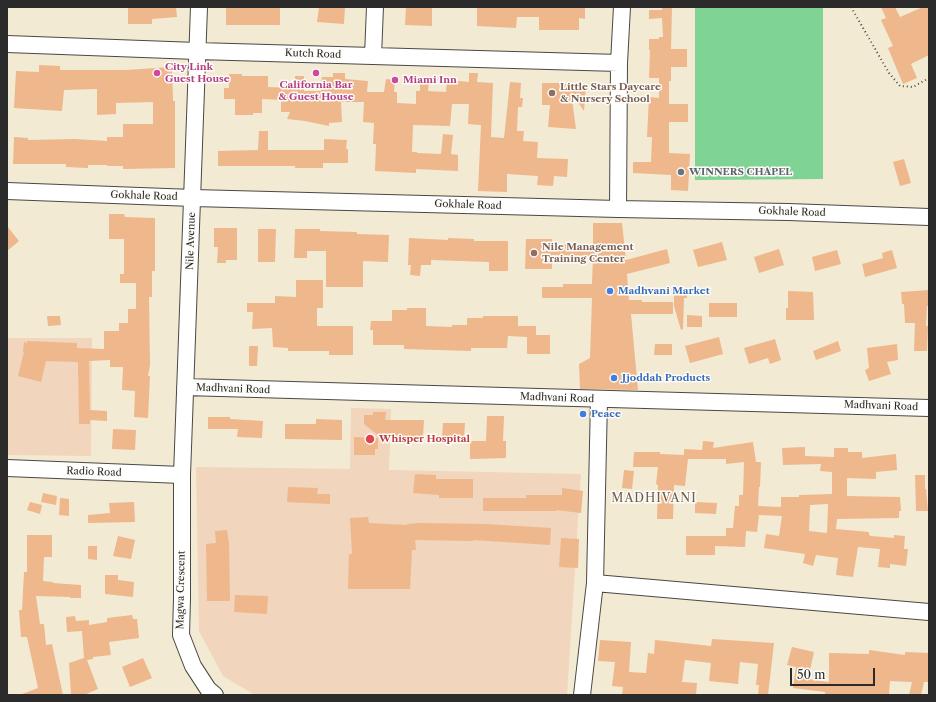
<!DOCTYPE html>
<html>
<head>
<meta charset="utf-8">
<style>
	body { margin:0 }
	#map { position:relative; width:936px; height:702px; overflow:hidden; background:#f3ead3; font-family:"Libre Caslon Text",serif }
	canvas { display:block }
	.frame { position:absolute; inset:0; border:8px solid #2b2b2b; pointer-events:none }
	.scale { position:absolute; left:790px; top:668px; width:85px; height:18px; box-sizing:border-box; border:2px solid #2b2b2b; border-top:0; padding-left:5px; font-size:12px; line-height:14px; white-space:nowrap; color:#2b2b2b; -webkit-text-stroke:3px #fdfcf7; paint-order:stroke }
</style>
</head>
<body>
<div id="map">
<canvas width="936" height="702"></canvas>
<div class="frame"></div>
<div class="scale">50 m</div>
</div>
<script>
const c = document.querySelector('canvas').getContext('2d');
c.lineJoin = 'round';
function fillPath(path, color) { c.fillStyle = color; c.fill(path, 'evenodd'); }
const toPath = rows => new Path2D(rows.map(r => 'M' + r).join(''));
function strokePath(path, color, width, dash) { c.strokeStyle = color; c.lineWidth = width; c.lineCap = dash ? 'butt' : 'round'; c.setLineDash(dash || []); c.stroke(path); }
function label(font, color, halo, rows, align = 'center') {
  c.font = font + ' "Libre Caslon Text",serif'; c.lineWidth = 3; c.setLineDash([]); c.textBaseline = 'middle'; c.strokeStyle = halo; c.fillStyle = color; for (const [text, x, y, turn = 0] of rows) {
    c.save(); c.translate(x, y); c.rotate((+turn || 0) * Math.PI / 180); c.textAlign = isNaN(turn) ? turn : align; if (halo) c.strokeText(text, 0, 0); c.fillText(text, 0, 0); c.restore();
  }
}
const built = toPath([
	[7,338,92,338,91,456,7,455],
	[351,408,391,409,389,470,581,474,567,695,255,695,223,676,199,631,196,467,350,469]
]);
const green = toPath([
	[695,7,823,7,823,179,695,180]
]);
const building = toPath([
	[128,7,176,7,177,17,152,19,152,24,128,24],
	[226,7,280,7,280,25,226,25],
	[319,7,345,7,344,24,317,22],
	[406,7,432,7,432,26,405,25],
	[477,7,585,7,585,19,579,18,579,30,539,30,539,17,517,17,516,28,477,26],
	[662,7,672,7,671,49,687,49,687,67,671,67,671,81,669,81,669,104,688,104,688,122,669,122,669,153,690,154,688,191,671,190,671,175,633,173,633,162,651,162,652,137,647,137,649,97,659,98,659,78,649,78,650,50,649,50,649,39,659,39,659,37,663,37,662,18,649,19,649,10,662,10],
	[881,7,895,7,900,17,923,7,929,7,929,55,911,64,917,78,903,84,888,48,893,46,881,20,886,18],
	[39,65,60,66,60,70,125,70,172,67,173,101,175,101,175,168,123,169,123,166,107,166,107,165,88,165,88,168,66,167,66,164,13,164,14,137,28,138,28,140,75,139,107,141,107,137,123,137,123,124,153,124,153,102,116,103,116,114,97,115,97,89,64,90,62,111,14,108,16,71,39,72],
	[333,73,345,73,345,79,368,81,367,92,384,92,386,79,395,80,394,92,397,92,397,103,416,104,416,91,420,91,420,80,429,81,428,91,446,92,447,80,469,82,469,73,478,73,477,82,493,83,491,137,504,138,510,82,521,83,520,98,523,98,522,107,518,107,517,131,524,131,523,141,538,142,537,158,568,159,567,177,554,176,553,186,537,185,538,176,507,174,507,192,478,191,481,125,468,124,469,104,452,104,450,126,413,125,412,152,417,152,417,153,441,154,443,134,453,135,451,154,458,155,458,171,416,169,416,173,375,171,376,144,373,144,374,123,363,122,364,102,341,102,342,122,329,123,329,126,305,121,287,119,290,112,281,112,281,100,262,99,262,113,253,113,253,115,235,115,235,99,224,99,224,88,229,88,229,74,242,74,242,76,268,76,268,87,295,88,295,76,304,76,304,91,321,91,322,77,333,77],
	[542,83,558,83,586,86,584,111,571,92,576,129,548,127,550,105,542,105],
	[259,131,268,131,268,150,324,150,324,139,347,140,346,149,348,149,348,163,323,163,323,168,295,168,295,166,218,166,218,151,258,150],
	[904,159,911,183,900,186,893,162],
	[109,214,124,214,125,217,155,218,155,271,152,271,152,297,149,297,150,365,148,376,150,376,148,418,134,417,135,391,122,390,123,367,110,367,110,360,89,361,90,410,107,411,107,421,90,420,90,424,79,424,78,362,46,361,41,382,18,376,24,352,23,352,24,342,27,343,27,341,77,343,77,348,104,349,104,331,119,331,119,323,128,323,128,309,136,309,136,283,120,283,120,274,124,274,124,239,109,239],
	[593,223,622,223,626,260,667,249,670,263,627,274,629,300,642,300,642,302,673,302,673,314,631,314,638,390,580,389,579,364,590,358,592,298,542,298,542,287,563,287,563,284,592,284,593,256,552,255,552,269,525,269,526,239,552,239,552,244,593,245],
	[7,226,19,241,7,251],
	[214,228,237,228,237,260,226,260,226,263,217,263,218,247,214,247],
	[258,229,276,229,275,262,258,262],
	[295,229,320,229,320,231,357,232,357,234,389,235,388,262,363,261,363,287,326,287,326,251,307,251,307,258,294,258],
	[409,238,448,240,448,238,474,239,474,241,508,241,508,271,489,271,489,262,431,260,431,265,421,265,420,276,410,275,411,265,408,265],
	[722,242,727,260,698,267,693,250],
	[779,249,784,265,759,273,754,257],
	[837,250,841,264,815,271,812,257],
	[892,250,897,268,865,277,862,264,883,258,882,253],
	[296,280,323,280,323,308,317,308,317,326,353,326,353,355,329,355,329,351,288,351,288,348,273,347,272,328,252,329,253,312,247,312,247,303,275,303,275,296,296,297],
	[674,289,687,289,687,298,684,298,683,329,681,330,674,306],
	[929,290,929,306,927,306,926,326,928,326,927,351,914,351,915,323,905,323,904,304,902,304,901,292],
	[788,291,813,292,814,320,786,320,786,308,788,308],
	[709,303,737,303,737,317,709,317],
	[407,308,426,308,426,326,452,327,452,325,467,325,467,318,483,318,483,316,518,316,518,326,536,326,536,335,550,335,550,354,527,354,527,337,508,336,507,348,471,348,471,351,404,349,404,345,373,345,373,330,370,330,371,321,392,321,392,310,407,310],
	[687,315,702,316,702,327,687,327],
	[47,316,60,316,61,325,48,326],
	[719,337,723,354,690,363,685,346],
	[775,339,781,360,770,364,768,358,749,364,744,348],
	[838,341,841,351,816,360,813,351],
	[655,344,672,344,672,355,654,355],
	[897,344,898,360,887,362,891,374,869,381,865,370,869,368,867,348],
	[249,346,258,346,257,366,249,366],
	[373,412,386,412,385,420,424,420,423,436,379,436,364,424,364,415,373,415],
	[487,416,504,416,503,441,506,441,506,458,470,459,470,441,486,441],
	[208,417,230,417,230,419,263,421,262,438,237,437,238,429,208,429],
	[316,419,342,420,342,440,285,439,285,424,316,424],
	[443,423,465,423,464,439,442,438],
	[113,429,136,430,135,450,112,449],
	[354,437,378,438,378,449,375,449,375,455,354,455],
	[703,441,714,442,713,448,753,442,756,462,761,462,760,487,759,487,758,506,781,507,781,497,799,497,799,495,832,494,832,472,820,471,821,464,783,465,782,448,805,447,805,456,834,457,834,448,848,448,848,452,862,452,862,458,896,454,897,470,876,472,876,479,847,478,847,496,900,497,901,511,899,511,899,518,837,519,836,529,869,532,869,535,871,536,894,538,894,535,905,536,904,549,908,549,906,566,890,564,890,568,878,567,880,549,858,547,853,577,836,575,838,558,816,555,813,566,803,563,805,554,764,548,766,534,779,536,782,516,759,515,757,532,746,531,745,547,715,546,715,555,686,555,686,536,726,536,726,528,733,528,735,506,739,506,739,495,743,495,744,462,726,464,726,459,688,459,685,486,674,485,673,519,657,519,658,485,656,484,658,467,633,467,634,452,660,452,660,454,684,455,684,449,702,450],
	[828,504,827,533,809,531,810,505],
	[624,470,634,471,632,489,622,488],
	[415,474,436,475,436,479,473,479,473,498,439,498,439,495,413,493],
	[915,475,925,475,925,489,926,489,928,511,916,511],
	[288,487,318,488,317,494,330,494,330,504,287,502],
	[562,488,583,491,581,513,556,510,556,511,483,511,483,498,526,498,526,495,562,495],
	[43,493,57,496,56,505,41,502],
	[60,498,69,499,69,516,59,515],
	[30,502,42,505,40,514,27,510],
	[134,502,135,522,88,523,88,515,110,513,109,503],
	[695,502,717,503,716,514,695,513],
	[368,517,369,523,407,525,407,524,420,523,485,524,551,528,550,545,473,540,473,541,415,540,416,550,412,550,410,589,348,589,349,554,352,554,350,518],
	[227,530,229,543,230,601,207,601,206,544,216,543,215,531],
	[27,535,52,535,52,557,44,557,43,581,53,582,53,583,81,585,81,598,70,598,70,597,36,596,40,624,44,624,46,645,52,644,63,695,22,695,22,694,38,688,27,637,21,637,19,610,22,610,24,572,27,572],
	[118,536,135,540,131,559,113,556],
	[561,538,579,539,578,568,559,567],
	[88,546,97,546,97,560,88,559],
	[105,575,118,575,118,580,134,582,133,597,105,594],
	[235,595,268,596,267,614,234,612],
	[132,615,133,619,137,619,139,638,109,642,111,655,93,657,93,659,87,660,98,689,84,695,71,695,69,663,84,658,82,631,67,632,66,617,75,616,76,621,89,620,89,625,107,622,107,618],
	[712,639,774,643,768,695,758,695,759,685,756,685,758,664,740,662,738,684,709,681,711,663,685,660,682,682,697,683,696,695,622,695,623,687,612,686,615,662,598,661,600,640,631,642,629,672,646,673,648,653,654,654,655,640,711,646],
	[792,647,814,652,808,679,829,682,829,653,869,654,869,650,905,655,905,652,929,653,929,682,924,682,921,695,909,695,912,682,890,681,889,695,859,694,859,695,825,695,825,692,793,688,796,667,787,665],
	[143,658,152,678,130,687,122,667]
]);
const path = toPath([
	[851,7,889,73,900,86,913,87,929,78]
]);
const minor = toPath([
	[199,7,182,475,182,598,181,635,193,666,208,689,215,695],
	[7,44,197,51,619,63],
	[373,56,375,7],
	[7,191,193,198,618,209,788,212,929,217],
	[618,209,619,63,622,7],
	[185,387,929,408],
	[7,468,182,475],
	[595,583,929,612],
	[582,695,595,583,599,399]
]);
const markers = [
	[157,73,4,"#d1479c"],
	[316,73,4,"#d1479c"],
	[395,80,4,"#d1479c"],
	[552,93,4,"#8d6e63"],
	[681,172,4,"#6b7280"],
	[534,253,4,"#8d6e63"],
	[610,291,4,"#3f7fe0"],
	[614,378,4,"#3f7fe0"],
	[583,414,4,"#3f7fe0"],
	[370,439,5,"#e0444e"]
];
const streetNames = [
	["Kutch Road",313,54,2],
	["Gokhale Road",144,196,2],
	["Gokhale Road",468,205,2],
	["Gokhale Road",792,212,2],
	["Nile Avenue",191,241,-88],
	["Madhvani Road",233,389,2],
	["Madhvani Road",557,398,2],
	["Madhvani Road",881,406,2],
	["Radio Road",94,472,2],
	["Magwa Crescent",181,590,-89]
];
const hotelNames = [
	["City Link",165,67],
	["Guest House",165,79],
	["Miami Inn",403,80],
	["California Bar",316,85,"center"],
	["& Guest House",316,97,"center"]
];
const educationNames = [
	["Little Stars Daycare",560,87],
	["& Nursery School",560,99],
	["Nile Management",542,247],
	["Training Center",542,259]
];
const worshipNames = [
	["WINNERS CHAPEL",689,172]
];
const shopNames = [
	["Madhvani Market",618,291],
	["Jjoddah Products",622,378],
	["Peace",591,414]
];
const healthNames = [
	["Whisper Hospital",379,439]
];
const quarterNames = [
	["MADHIVANI",654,499]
];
fillPath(built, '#f1d5bd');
fillPath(green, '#7fd395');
fillPath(building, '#eeb78c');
strokePath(minor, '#494844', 18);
strokePath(path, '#494844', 2, [1, 3]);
strokePath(minor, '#fff', 16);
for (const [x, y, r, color] of markers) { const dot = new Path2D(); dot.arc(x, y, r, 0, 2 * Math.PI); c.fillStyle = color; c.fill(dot); strokePath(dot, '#fdfcf7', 1.5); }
label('10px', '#2b2b2b', '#fdfcf7', streetNames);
label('bold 10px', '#b23c85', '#fdfcf7', hotelNames, 'left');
label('bold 10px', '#785e54', '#fdfcf7', educationNames, 'left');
label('bold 10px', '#5b616d', '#fdfcf7', worshipNames, 'left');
label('bold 10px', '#366cbe', '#fdfcf7', shopNames, 'left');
label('bold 10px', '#be3a42', '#fdfcf7', healthNames, 'left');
c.letterSpacing = '1px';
label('12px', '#6f5c4d', '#fdfcf7', quarterNames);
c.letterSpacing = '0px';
</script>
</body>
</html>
